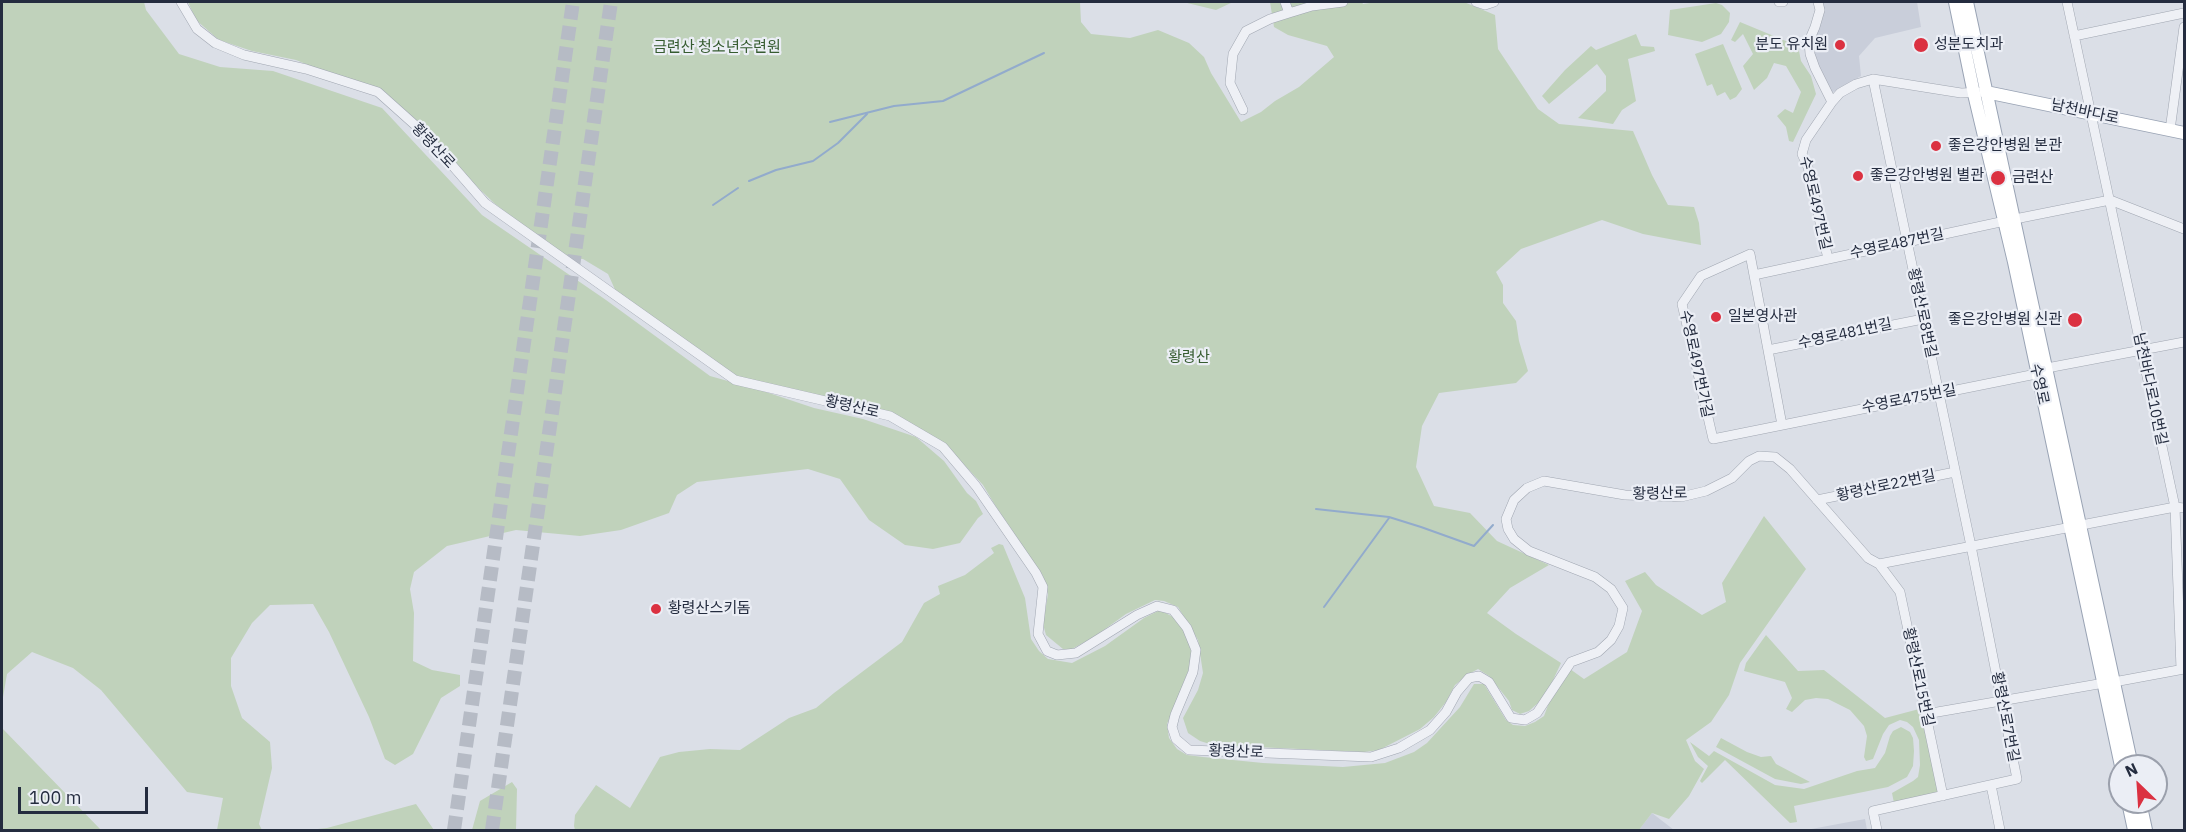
<!DOCTYPE html>
<html>
<head>
<meta charset="utf-8">
<style>
	body { margin:0 }
	#map { position:relative; width:2186px; height:832px; overflow:hidden; background:#dbdfe7; font-family:"IBM Plex Sans",sans-serif }
	canvas { display:block }
	.frame { position:absolute; inset:0; border:3px solid #242c3f; pointer-events:none }
	.north { position:absolute; left:2108px; top:754px; width:60px; height:60px; box-sizing:border-box; background:#ebeef5; border:2px solid #9ba0ac; border-radius:50%; rotate:335deg; font-size:16px; font-weight:700; line-height:24px; text-align:center; color:#242c3f }
	.north::after { content:''; display:block; margin:auto; width:21px; height:27px; background:#db3141; clip-path:polygon(50% 0,100% 100%,50% 72%,0 100%) }
	.scale { position:absolute; left:18px; top:787px; width:130px; height:27px; box-sizing:border-box; border:3px solid #242c3f; border-top:0; padding-left:8px; font-size:18px; line-height:21px; white-space:nowrap; color:#242c3f; -webkit-text-stroke:4px #ebeef5; paint-order:stroke }
</style>
</head>
<body>
<div id="map">
<canvas width="2186" height="832"></canvas>
<div class="frame"></div>
<div class="north">N</div>
<div class="scale">100 m</div>
</div>
<script>
const c = document.querySelector('canvas').getContext('2d');
c.lineJoin = 'round';
function fillPath(path, color) { c.fillStyle = color; c.fill(path, 'evenodd'); }
const toPath = rows => new Path2D(rows.map(r => 'M' + r).join(''));
function strokePath(path, color, width, dash) { c.strokeStyle = color; c.lineWidth = width; c.lineCap = dash ? 'butt' : 'round'; c.setLineDash(dash || []); c.stroke(path); }
function label(font, color, halo, rows, align = 'center') {
  c.font = font + ' "IBM Plex Sans","Noto Sans KR",sans-serif'; c.lineWidth = 4.5; c.setLineDash([]); c.textBaseline = 'middle'; c.strokeStyle = halo; c.fillStyle = color; for (const [text, x, y, turn = 0] of rows) {
    c.save(); c.translate(x, y); c.rotate((+turn || 0) * Math.PI / 180); c.textAlign = isNaN(turn) ? turn : align; if (halo) c.strokeText(text, 0, 0); c.fillText(text, 0, 0); c.restore();
  }
}
const built = toPath([
	[1818,2,1917,2,1921,27,1875,38,1859,56,1861,76,1831,93,1811,52],
	[1652,813,1674,830,1639,830],
	[1865,819,1867,830,1806,830]
]);
const green = toPath([
	[2,2,144,2,146,10,179,54,220,67,273,71,382,108,482,215,606,300,710,376,760,390,814,408,863,419,916,437,944,461,967,493,976,501,983,514,978,518,960,543,933,549,905,545,869,520,840,479,808,469,697,482,677,495,669,513,621,530,580,536,516,530,447,546,414,572,410,589,414,613,413,661,432,670,460,675,460,686,441,698,413,754,395,765,385,759,369,717,329,632,313,604,270,605,252,623,231,658,231,686,242,718,270,742,272,768,259,824,262,830,217,830,223,798,187,792,101,690,73,668,32,652,7,674,2,703],
	[188,2,1080,2,1081,22,1091,34,1130,38,1158,30,1189,43,1204,57,1211,73,1241,122,1261,112,1275,101,1299,87,1334,57,1327,46,1288,35,1274,27,1270,2,1362,2,1363,4,1376,2,1464,2,1495,15,1498,49,1538,109,1559,124,1633,131,1652,175,1668,205,1694,207,1699,223,1701,245,1643,234,1602,220,1521,249,1496,272,1503,285,1503,303,1516,321,1519,341,1528,371,1516,383,1439,393,1422,426,1416,467,1434,506,1470,513,1497,541,1549,565,1510,588,1487,613,1516,634,1561,663,1548,691,1538,703,1529,711,1520,714,1512,710,1509,701,1489,676,1478,669,1467,675,1455,685,1446,702,1434,717,1420,729,1379,750,1364,752,1213,745,1200,741,1188,733,1183,718,1198,690,1203,673,1198,640,1178,607,1164,601,1155,600,1126,614,1094,637,1070,650,1063,649,1046,635,1043,624,1048,594,1043,576,995,505,983,485,943,442,894,414,738,377,617,294,608,274,583,259,570,258,549,246,494,203,465,175,424,128,381,89,325,72,296,60,252,51,219,40,196,20],
	[1183,2,1233,2,1216,10],
	[1716,3,1722,5,1730,13,1729,22,1721,34,1702,42,1668,35,1670,10],
	[1740,22,1798,46,1801,61,1811,76,1816,94,1793,142,1789,141,1786,127,1777,116,1785,109,1793,113,1801,92,1786,66,1774,63,1767,78,1754,90,1743,66,1753,54,1743,34,1735,42,1731,40],
	[1636,34,1641,46,1654,47,1655,51,1628,59,1636,101,1622,110,1613,124,1578,118,1606,91,1606,76,1597,64,1549,104,1542,96,1565,70,1591,46,1596,50],
	[1723,44,1742,89,1736,97,1730,100,1725,92,1717,96,1712,84,1707,86,1695,54],
	[1764,516,1806,569,1740,663,1729,695,1711,722,1686,740,1695,761,1704,769,1689,796,1669,819,1652,813,1639,830,575,830,574,826,575,815,596,785,630,808,660,757,679,752,710,749,740,750,789,718,816,708,834,693,902,642,924,603,940,594,938,586,965,575,994,553,991,548,999,544,1003,545,1025,598,1031,639,1039,651,1048,659,1072,663,1105,646,1144,618,1160,610,1177,619,1186,634,1191,651,1190,667,1167,724,1169,738,1177,749,1187,755,1203,757,1263,763,1343,767,1385,763,1414,752,1427,743,1460,707,1474,684,1484,684,1506,720,1513,725,1525,726,1535,722,1544,716,1550,700,1570,669,1584,679,1627,652,1642,611,1625,581,1645,572,1656,585,1702,615,1726,602,1722,583],
	[1766,635,1798,671,1824,670,1885,718,1923,708,1940,789,1936,795,1894,803,1892,793,1913,781,1918,777,1920,765,1919,740,1913,727,1907,722,1900,720,1889,725,1883,734,1873,759,1866,761,1864,757,1867,736,1864,726,1850,710,1828,699,1816,698,1805,700,1792,712,1786,709,1792,698,1785,682,1744,671,1746,663],
	[1901,727,1910,732,1913,738,1914,751,1913,766,1907,777,1888,787,1794,806,1797,822,1790,823,1725,760,1702,783,1700,781,1708,766,1698,757,1690,742,1709,756,1714,751,1775,785,1804,789,1857,771,1875,768,1885,753,1890,736,1893,731],
	[2,728,101,830,2,830],
	[1721,738,1747,752,1761,757,1771,756,1776,764,1810,782,1801,784,1775,779,1716,747],
	[512,782,517,789,516,830,472,830,480,801],
	[416,804,434,830,308,830,327,828]
]);
const stream = toPath([
	[830,122,894,106,943,101,1044,53],
	[749,181,776,170,813,161,838,143,867,114],
	[713,205,738,188],
	[1316,509,1389,517,1421,527,1474,546,1493,525],
	[1324,607,1389,518]
]);
const highwayTunnel = toPath([
	[454,830,573,2],
	[492,830,611,2]
]);
const minor = toPath([
	[181,2,197,29,215,43,244,55,306,69,378,92,425,134,485,203,735,380,890,416,943,447,976,486,1036,573,1043,587,1038,634,1047,651,1057,655,1076,653,1137,615,1157,606,1173,610,1187,628,1196,650,1193,672,1175,715,1172,727,1176,739,1189,750,1371,757,1399,748,1430,730,1446,712,1457,692,1469,678,1479,676,1489,682,1511,718,1525,720,1537,713,1571,662,1598,652,1611,640,1619,626,1623,608,1611,589,1595,577,1529,551,1514,539,1508,529,1506,519,1514,500,1527,488,1544,481,1625,495,1681,497,1706,491,1732,478,1749,461,1759,456,1775,457,1790,469,1868,558,1879,564,2175,507,2184,508],
	[1476,2,1485,5,1494,2],
	[1779,2,1783,2],
	[1818,2,1820,10,1815,27,1809,41,1810,54,1815,68,1832,102],
	[2067,2,2175,507,2181,669],
	[1289,13,1312,6,1343,2],
	[2074,36,2184,13],
	[1873,79,1971,546,2017,779,1873,811,1877,830],
	[1243,110,1230,83,1233,54,1246,31,1270,19,1289,13,1285,2],
	[2170,130,2184,27],
	[2015,219,2110,200,2184,229],
	[1828,259,1808,167,1802,154,1806,140,1832,102,1840,93,1856,84,1873,79,1961,93,1986,92],
	[1754,275,2005,221],
	[1768,350,1923,319],
	[2047,368,2184,342],
	[1782,425,1750,254,1701,276,1682,304,1713,439,2036,374],
	[1817,500,1955,472],
	[1879,564,1900,592,1943,796],
	[2114,682,2184,669],
	[1926,714,2104,683],
	[1991,785,2000,830]
]);
const major = toPath([
	[1955,2,1974,94,2014,262,2121,766],
	[1967,2,2132,766],
	[1986,92,2184,133],
	[2128,802,2134,830],
	[2140,802,2146,830]
]);
const markers = [
	[1840,45,6,"#db3141"],
	[1921,45,8,"#db3141"],
	[1936,146,6,"#db3141"],
	[1858,176,6,"#db3141"],
	[1998,178,8,"#db3141"],
	[1716,317,6,"#db3141"],
	[2075,320,8,"#db3141"],
	[656,609,6,"#db3141"]
];
const poiNames = [
	["분도 유치원",1828,45,"right"],
	["성분도치과",1934,45],
	["좋은강안병원 본관",1948,146],
	["좋은강안병원 별관",1870,176],
	["금련산",2012,178],
	["일본영사관",1728,317],
	["좋은강안병원 신관",2062,320,"right"],
	["황령산스키돔",668,609]
];
const parkNames = [
	["금련산 청소년수련원",717,48],
	["황령산",1189,358]
];
const streetNames = [
	["남천바다로",2085,112,12],
	["황령산로",433,146,47],
	["수영로497번길",1815,203,77],
	["수영로487번길",1897,244,-12],
	["황령산로8번길",1922,313,78],
	["수영로481번길",1845,334,-12],
	["수영로497번가길",1696,364,78],
	["수영로",2039,384,78],
	["남천바다로10번길",2150,389,78],
	["수영로475번길",1909,399,-11],
	["황령산로",852,407,13],
	["황령산로22번길",1886,486,-12],
	["황령산로",1660,494,-1],
	["황령산로15번길",1918,677,78],
	["황령산로7번길",2005,717,79],
	["황령산로",1236,752,2]
];
fillPath(built, '#c9ceda');
fillPath(green, '#c0d2bb');
strokePath(stream, '#92abcc', 2);
strokePath(highwayTunnel, '#b6bbc5', 14, [14, 7]);
strokePath(minor, '#a0a6b1', 10);
strokePath(major, '#99a3b4', 14);
strokePath(minor, '#eef0f5', 9);
strokePath(major, '#fff', 12);
for (const [x, y, r, color] of markers) { const dot = new Path2D(); dot.arc(x, y, r, 0, 2 * Math.PI); c.fillStyle = color; c.fill(dot); strokePath(dot, '#ebeef5', 2); }
label('15px', '#242c3f', '#ebeef5', poiNames, 'left');
label('15px', '#365c30', '#ebeef5', parkNames);
label('15px', '#242c3f', '#ebeef5', streetNames);
</script>
</body>
</html>
